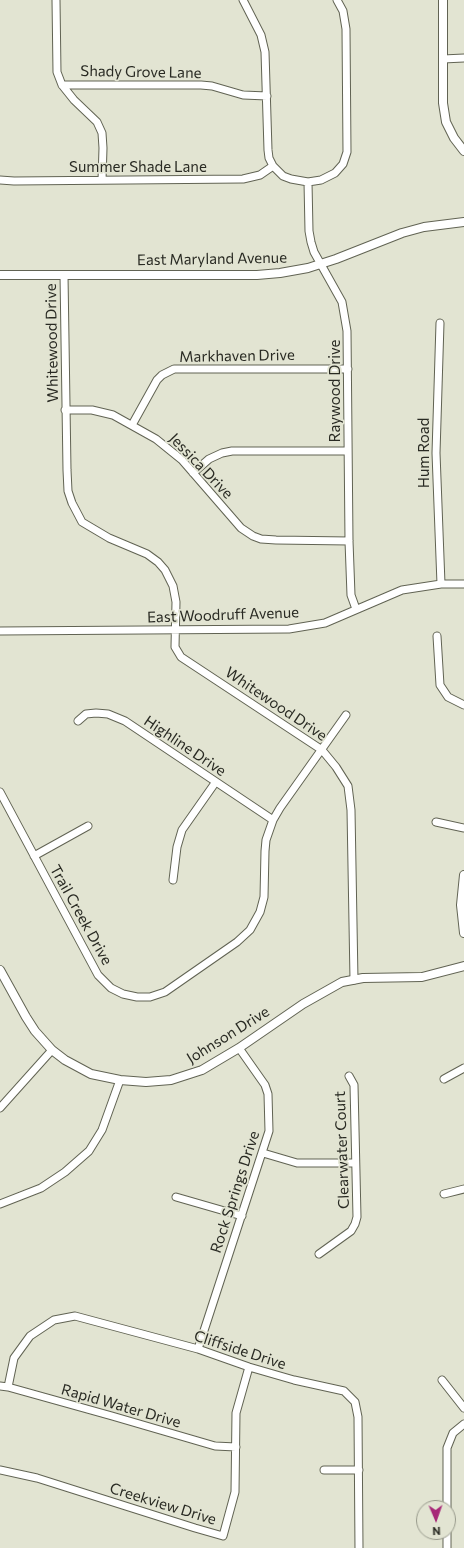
<!DOCTYPE html>
<html>
<head>
<meta charset="utf-8">
<style>
	body { margin:0 }
	#map { position:relative; width:464px; height:1548px; overflow:hidden; background:#e2e4d2; font-family:Commissioner,sans-serif }
	canvas { display:block }
	.north { position:absolute; left:416px; top:1500px; width:40px; height:40px; box-sizing:border-box; background:#e2e4d2; border:1px solid #989a8c; border-radius:50%; rotate:178deg; font-size:11px; font-weight:700; line-height:16px; text-align:center; color:#292a23 }
	.north::after { content:''; display:block; margin:auto; width:14px; height:18px; background:#a72878; clip-path:polygon(50% 0,100% 100%,50% 72%,0 100%) }
</style>
</head>
<body>
<div id="map">
<canvas width="464" height="1548"></canvas>
<div class="north">N</div>
</div>
<script>
const c = document.querySelector('canvas').getContext('2d');
c.lineJoin = 'round';
const toPath = rows => new Path2D(rows.map(r => 'M' + r).join(''));
function strokePath(path, color, width, dash) { c.strokeStyle = color; c.lineWidth = width; c.lineCap = dash ? 'butt' : 'round'; c.setLineDash(dash || []); c.stroke(path); }
function label(font, color, halo, rows, align = 'center') {
  c.font = font + ' Commissioner,sans-serif'; c.lineWidth = 3.5; c.setLineDash([]); c.textBaseline = 'middle'; c.strokeStyle = halo; c.fillStyle = color; for (const [text, x, y, turn = 0] of rows) {
    c.save(); c.translate(x, y); c.rotate((+turn || 0) * Math.PI / 180); c.textAlign = isNaN(turn) ? turn : align; if (halo) c.strokeText(text, 0, 0); c.fillText(text, 0, 0); c.restore();
  }
}
const minor = toPath([
	[56,0,57,72,62,85,74,100,97,122,102,133,103,148,102,180],
	[243,0,261,35,265,52,268,150,269,158,273,166,283,176,291,179,308,182,321,180,335,173,343,164,347,152,346,29,343,11,337,0],
	[443,59,464,58],
	[62,85,201,85,212,86,243,95,267,96],
	[0,180,14,181,243,179,260,175,273,166],
	[308,182,309,231,311,242,314,252,342,302,347,331,349,541,351,595,356,609],
	[64,275,67,470,68,491,72,503,82,522,109,538,147,554,158,562,165,570,173,586,176,602,175,647,181,657,322,750,336,767,348,786,351,810,354,980],
	[440,323,436,453,441,584],
	[65,410,92,410,113,415,156,439,182,460,241,528,253,536,261,539,276,540,349,541],
	[132,425,157,380,162,375,174,369,348,369],
	[193,473,209,459,222,453,232,451,348,451],
	[0,631,289,629,325,623,402,590,441,584,464,584],
	[437,636,440,685,448,697,464,705],
	[78,721,86,714,96,713,108,714,125,721,273,820],
	[0,792,98,975,111,988,123,994,137,997,150,997,165,992,237,942,250,930,260,912,264,897,265,851,266,840,273,820,280,808,346,715],
	[436,822,464,828],
	[34,856,88,826],
	[173,880,177,847,182,830,215,783],
	[444,1079,464,1068],
	[0,1108,52,1050],
	[263,1153,297,1163,355,1163],
	[444,1194,464,1189],
	[176,1197,242,1216],
	[0,1204,41,1188,65,1172,89,1151,102,1130,120,1080],
	[319,1254,351,1231,355,1224,357,1217,354,1085,349,1076],
	[198,1349,269,1131,268,1094,265,1085,239,1048],
	[442,1380,464,1408],
	[0,1386,8,1387,112,1416,215,1446,236,1447],
	[8,1387,14,1358,30,1336,54,1320,75,1316,198,1349,249,1367,294,1380,344,1391,355,1402,358,1417,359,1548],
	[0,1470,37,1478,195,1528,223,1536,235,1492,236,1413,249,1367],
	[324,1470,359,1470],
	[447,1508,447,1448,453,1433,464,1424],
	[447,1532,447,1548]
]);
const tertiary = toPath([
	[443,0,443,103,446,122,454,138,464,151],
	[0,275,257,275,280,273,308,268,336,259,402,233,424,227,464,222],
	[464,875,461,905,464,933],
	[0,970,26,1017,35,1031,52,1050,65,1060,91,1074,120,1080,146,1082,171,1080,202,1070,239,1048,303,1004,342,982,363,978,422,977,464,966]
]);
const streetNames = [
	["Shady Grove Lane",141,72,1],
	["Summer Shade Lane",138,167],
	["East Maryland Avenue",212,259,-1],
	["Whitewood Drive",52,343,-91],
	["Markhaven Drive",237,356,-1],
	["Raywood Drive",335,391,-90],
	["Hum Road",424,453,-90],
	["Jessica Drive",201,466,46],
	["East Woodruff Avenue",223,615,-2],
	["Whitewood Drive",276,704,34],
	["Highline Drive",185,746,34],
	["Trail Creek Drive",81,915,61],
	["Johnson Drive",228,1035,-32],
	["Clearwater Court",342,1150,-92],
	["Rock Springs Drive",235,1192,-72],
	["Cliffside Drive",240,1350,18],
	["Rapid Water Drive",121,1406,16],
	["Creekview Drive",163,1504,17]
];
strokePath(minor, '#616353', 9);
strokePath(tertiary, '#616353', 10);
strokePath(minor, '#fff', 7);
strokePath(tertiary, '#fff', 8);
label('15px', '#292a23', '#e2e4d2', streetNames);
</script>
</body>
</html>
